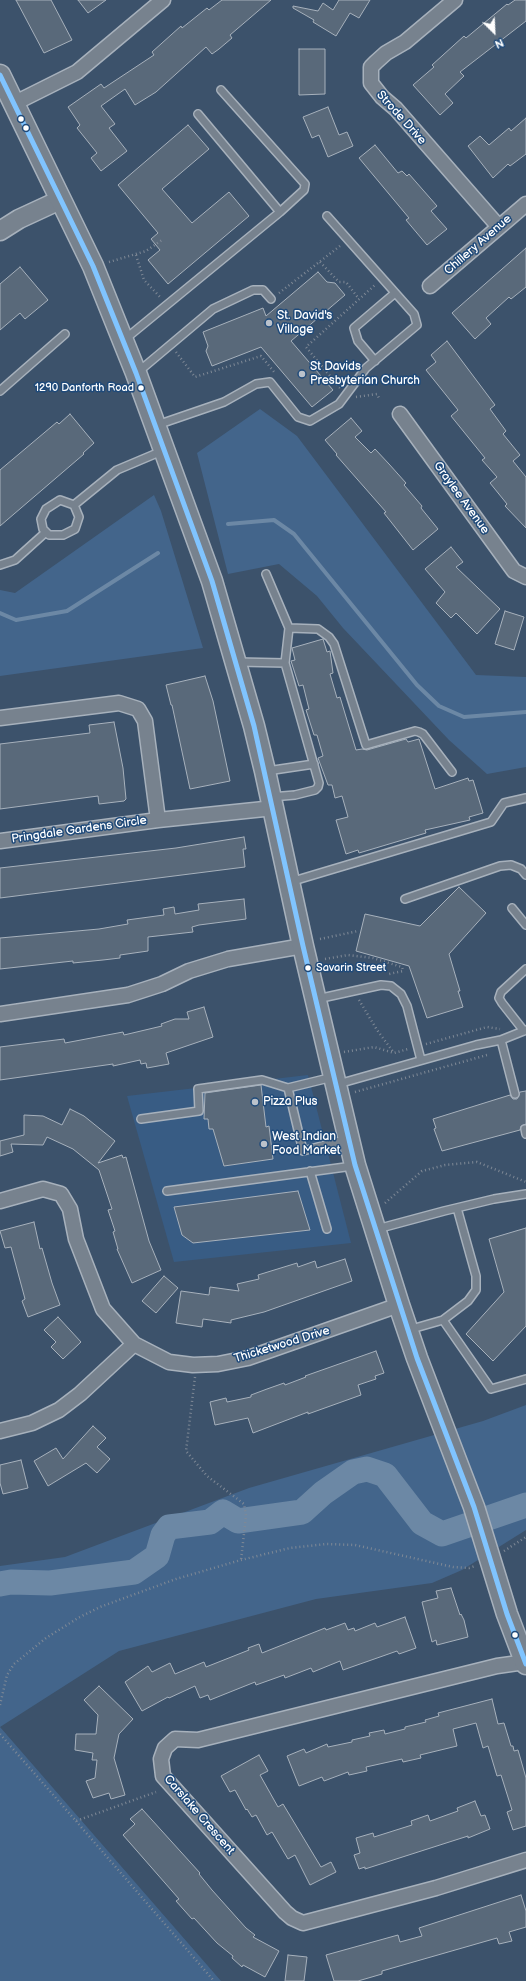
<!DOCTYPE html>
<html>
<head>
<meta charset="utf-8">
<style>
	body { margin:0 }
	#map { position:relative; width:526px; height:1981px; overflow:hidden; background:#3c526b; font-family:"Balsamiq Sans",sans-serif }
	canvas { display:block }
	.north { position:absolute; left:474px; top:12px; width:40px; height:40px; -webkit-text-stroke:3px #1f4a7a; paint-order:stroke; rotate:156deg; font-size:11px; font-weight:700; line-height:16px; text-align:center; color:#fff }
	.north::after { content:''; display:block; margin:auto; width:14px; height:18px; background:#fff; clip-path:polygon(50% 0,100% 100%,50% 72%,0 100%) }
</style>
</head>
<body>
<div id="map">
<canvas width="526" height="1981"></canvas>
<div class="north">N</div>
</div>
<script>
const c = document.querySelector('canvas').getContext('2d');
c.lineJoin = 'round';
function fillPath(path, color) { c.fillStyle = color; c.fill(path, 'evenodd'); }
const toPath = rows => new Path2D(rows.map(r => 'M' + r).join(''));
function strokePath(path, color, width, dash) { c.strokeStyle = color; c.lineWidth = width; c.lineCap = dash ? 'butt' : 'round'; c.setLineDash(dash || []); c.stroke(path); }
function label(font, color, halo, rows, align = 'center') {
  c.font = font + ' "Balsamiq Sans",sans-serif'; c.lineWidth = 3; c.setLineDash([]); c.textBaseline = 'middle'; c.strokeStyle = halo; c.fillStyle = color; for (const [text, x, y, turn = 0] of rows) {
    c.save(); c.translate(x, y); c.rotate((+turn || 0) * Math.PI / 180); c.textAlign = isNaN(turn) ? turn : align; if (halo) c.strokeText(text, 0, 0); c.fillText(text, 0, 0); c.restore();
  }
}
const built = toPath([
	[308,1075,351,1243,174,1262,127,1096]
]);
const green = toPath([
	[260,409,297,436,476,675,526,677,526,767,487,774,449,740,343,628,317,596,279,564,228,574,197,453],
	[154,495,161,511,203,648,0,676,0,590,15,593],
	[526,1405,526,1530,462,1570,432,1583,316,1599,119,1651,0,1727,221,1981,0,1981,0,1566,65,1557,249,1488,483,1421]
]);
const stream = toPath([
	[228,524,274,520,294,534,417,685,439,706,464,717,526,712],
	[0,613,16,620,67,611,158,553]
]);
const river = toPath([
	[0,1584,11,1582,50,1583,134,1572,157,1556,163,1535,169,1527,210,1522,223,1512,238,1521,302,1512,323,1493,353,1472,367,1469,385,1475,422,1523,442,1534,526,1505]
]);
const building = toPath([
	[16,0,51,0,72,40,44,53,16,0],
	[78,0,106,0,88,13,78,0],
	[222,0,271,0,230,35,232,38,219,49,212,54,206,47,156,92,135,105,125,89,101,106,115,124,109,128,127,151,101,171,91,158,97,153,77,128,80,125,68,107,101,84,104,88,154,55,152,52,181,26,182,28,207,8,209,10,222,0],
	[339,0,370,0,359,18,350,13,336,36,313,22,314,20,293,8,293,6,318,11,323,3,333,10,339,0],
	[515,0,526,0,526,21,460,72,464,76,445,94,453,103,440,115,413,85,434,67,432,65,464,36,466,38,507,4,508,5,515,0],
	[299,49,325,49,325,94,299,95,299,49],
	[328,107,339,135,347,132,353,146,328,157,319,135,312,138,303,117,328,107],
	[526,118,526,154,510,166,508,164,493,178,468,146,480,136,489,145,509,128,511,131,526,118],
	[188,125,209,149,162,189,192,223,229,192,249,216,168,284,148,260,160,250,151,239,158,233,118,185,188,125],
	[375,145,398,173,402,171,407,176,409,174,437,206,431,211,447,229,427,245,406,220,409,218,359,158,375,145],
	[526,248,526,287,511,299,509,297,486,318,491,324,475,339,452,313,526,248],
	[20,267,48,300,25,319,20,313,0,330,0,284,20,267],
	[318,272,327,282,335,283,345,295,291,341,333,390,312,407,261,347,212,366,206,351,208,346,203,332,263,308,266,316,318,272],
	[447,341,495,405,490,409,506,431,503,434,520,455,513,461,526,477,526,528,505,506,507,504,490,483,497,477,482,460,485,458,451,416,458,410,426,370,436,362,431,355,447,341],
	[70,414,94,443,83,453,84,454,0,526,0,470,57,422,59,424,70,414],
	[351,418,362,431,355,437,371,453,375,449,389,464,406,483,404,485,422,506,421,508,438,529,413,550,384,513,386,512,336,455,337,454,325,440,351,418],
	[451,547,463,562,456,567,500,609,477,634,456,613,451,618,436,603,445,592,425,569,451,547],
	[505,611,524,617,514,650,495,644,505,611],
	[323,639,327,652,330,651,333,673,330,674,337,698,340,697,356,750,362,749,367,750,406,739,408,742,419,739,435,789,468,778,469,781,473,780,483,813,469,817,470,820,425,830,426,833,359,853,358,850,346,854,336,820,348,817,342,796,335,798,332,785,328,785,318,758,323,756,317,735,314,735,306,710,309,709,303,685,299,686,291,661,295,660,292,648,323,639],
	[205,676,213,701,230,781,190,789,172,705,171,705,166,685,205,676],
	[114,722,123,768,126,799,124,801,99,804,98,796,0,809,0,744,90,733,89,725,114,722],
	[244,837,246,849,243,849,245,867,0,898,0,868,176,848,244,837],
	[459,887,486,913,449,954,460,991,458,991,463,1007,427,1018,409,966,356,951,365,914,420,926,459,887],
	[244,899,246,919,199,925,192,927,193,932,148,937,148,951,120,955,120,958,103,960,73,963,73,961,0,969,0,938,99,929,128,924,127,920,164,915,163,909,174,907,175,914,199,910,198,904,244,899],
	[204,1007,213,1037,166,1053,169,1064,147,1068,146,1063,141,1064,140,1060,113,1066,113,1064,0,1080,0,1047,64,1039,65,1043,123,1032,124,1035,162,1026,161,1024,175,1019,189,1019,187,1012,204,1007],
	[261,1085,266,1127,269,1126,273,1159,224,1166,213,1129,209,1129,208,1119,204,1119,205,1093,261,1085],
	[526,1091,526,1124,521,1126,520,1130,442,1151,434,1129,436,1128,433,1119,510,1095,513,1099,517,1099,520,1092,526,1091],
	[70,1109,84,1116,115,1141,98,1163,122,1155,123,1158,126,1157,149,1241,161,1270,132,1283,117,1249,118,1249,113,1232,115,1231,108,1210,112,1209,99,1170,73,1149,47,1137,43,1145,11,1144,13,1152,0,1156,0,1141,24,1135,24,1115,43,1116,62,1125,70,1109],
	[298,1191,310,1230,193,1243,182,1235,174,1207,298,1191],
	[34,1222,40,1249,42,1248,52,1283,60,1305,28,1317,22,1301,25,1299,11,1247,5,1248,0,1231,34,1222],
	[526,1228,526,1326,493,1361,466,1334,504,1292,489,1239,526,1228],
	[345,1259,352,1281,264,1312,231,1320,231,1323,203,1319,202,1327,176,1323,181,1291,209,1295,210,1287,239,1291,237,1284,259,1279,258,1275,297,1263,298,1267,315,1261,317,1268,345,1259],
	[164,1276,178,1288,156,1313,142,1301,164,1276],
	[58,1317,81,1342,63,1359,51,1347,56,1342,44,1330,58,1317],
	[376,1351,384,1373,375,1376,376,1379,358,1385,361,1395,308,1414,308,1412,253,1433,248,1418,215,1425,210,1402,226,1398,227,1402,251,1397,251,1395,267,1389,284,1383,285,1385,306,1377,305,1376,376,1351],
	[93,1426,106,1438,97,1447,110,1459,97,1473,86,1463,48,1486,34,1461,56,1448,63,1459,93,1426],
	[21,1460,28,1488,3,1494,0,1483,0,1465,21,1460],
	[451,1588,460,1615,461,1614,464,1620,468,1637,437,1645,436,1640,432,1642,422,1602,438,1598,436,1591,451,1588],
	[405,1617,416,1648,399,1654,397,1651,343,1670,340,1661,313,1672,311,1668,285,1678,284,1675,256,1685,255,1682,210,1700,208,1695,200,1698,195,1686,169,1698,168,1697,142,1711,125,1682,148,1666,152,1672,170,1663,175,1674,204,1662,206,1667,249,1650,248,1648,259,1644,262,1653,325,1628,326,1630,345,1623,348,1630,354,1628,355,1631,375,1623,377,1627,405,1617],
	[99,1686,133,1719,119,1734,114,1758,125,1795,111,1799,109,1793,93,1798,86,1781,95,1778,97,1760,92,1760,93,1753,75,1750,76,1734,96,1734,98,1715,84,1700,99,1686],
	[492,1699,498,1724,504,1723,511,1746,513,1746,514,1751,518,1750,526,1778,526,1826,513,1830,507,1812,512,1810,501,1775,497,1776,488,1746,483,1748,476,1723,453,1729,457,1746,420,1755,421,1758,403,1762,402,1759,366,1767,367,1771,349,1775,348,1772,324,1781,322,1777,299,1786,287,1756,304,1749,306,1753,327,1744,328,1747,352,1742,352,1740,370,1736,369,1733,384,1730,385,1734,405,1729,405,1727,426,1722,425,1720,439,1716,438,1713,492,1699],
	[259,1755,268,1771,260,1775,278,1807,283,1804,321,1867,331,1862,336,1872,310,1885,295,1855,288,1859,272,1832,267,1835,256,1815,252,1817,247,1809,246,1810,235,1790,230,1792,221,1776,259,1755],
	[475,1801,481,1816,485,1815,490,1829,468,1838,468,1836,365,1869,365,1867,359,1869,354,1855,360,1853,356,1838,373,1833,374,1837,412,1825,411,1821,428,1815,430,1821,458,1811,457,1808,475,1801],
	[142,1809,200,1873,199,1874,212,1890,246,1928,255,1935,253,1937,279,1951,265,1977,243,1965,242,1967,232,1958,233,1956,217,1943,194,1918,192,1919,176,1901,179,1899,123,1835,135,1824,130,1819,142,1809],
	[521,1895,526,1911,526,1927,509,1932,512,1941,499,1944,497,1938,382,1971,382,1974,358,1981,334,1981,326,1955,398,1935,400,1942,422,1936,419,1928,521,1895],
	[288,1955,307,1957,304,1981,285,1981,288,1955]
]);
const path = toPath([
	[136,255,144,280,161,298],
	[109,262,146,251,162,240],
	[320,262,339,282,346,282,359,299],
	[279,293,340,246],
	[176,352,195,377,261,356,275,373],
	[340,388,306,347,376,284],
	[356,397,377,394,380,400],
	[320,939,358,931],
	[325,959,348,955,373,958,402,967,403,971,389,974],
	[359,1000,377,1030,394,1053],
	[426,1044,487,1027,500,1029],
	[344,1052,374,1047,394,1053,408,1049],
	[355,1092,487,1055],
	[385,1203,422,1171,445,1165,477,1162,526,1182],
	[195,1377,186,1451,207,1476,244,1504,246,1516,241,1560],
	[504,1551,526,1537],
	[0,1705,7,1675,14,1664,46,1638,78,1618,100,1607,176,1579,241,1560,290,1548,326,1544,355,1545,453,1567,469,1568,475,1566],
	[0,1734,76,1821,156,1792],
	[76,1821,214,1981]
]);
const service = toPath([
	[198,114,280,212],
	[124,340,280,212,304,190,305,184,221,90],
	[375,361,358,341,354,328,395,293],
	[138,372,213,309,253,290,263,290,271,299],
	[0,391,65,334],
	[157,425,224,402,256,384,270,382,298,417,310,421,339,404,366,368,417,325,414,314,327,216],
	[74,505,60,500,46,509,41,519,43,529,49,535,63,535,75,529,79,517,74,505,117,470,162,451],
	[0,565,15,560,46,532],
	[266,574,289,628,285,663],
	[289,628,318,629,329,637,334,644,366,745,415,731,419,732,423,734,452,772],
	[238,662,285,663,319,783,318,787,315,790,295,795,271,797],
	[267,771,314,764],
	[290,882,491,822,504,803,526,798],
	[405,899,500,866,511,865,521,869,526,875],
	[512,908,526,925],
	[317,999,381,985,391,986,401,994,407,1006,421,1060],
	[524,1031,502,1003,499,998,501,992,526,969],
	[501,1040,515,1094],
	[333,1077,288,1088,303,1151,348,1139],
	[338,1084,476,1045,501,1040,526,1030],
	[141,1119,199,1111,198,1089,262,1080,288,1088],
	[525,1129,526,1134],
	[310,1171,327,1229],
	[167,1191,353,1166],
	[377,1229,444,1211,494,1199,526,1194],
	[443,1320,468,1301,476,1290,476,1276,457,1208],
	[408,1330,443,1320,491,1389,526,1379]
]);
const minor = toPath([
	[455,0,405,42,386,53,376,62,371,67,371,83,382,97,396,109,499,227],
	[13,104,77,72,163,0],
	[430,286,526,204],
	[400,414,514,571,526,577],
	[0,718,119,703,138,709,145,721,158,820],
	[0,841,158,820,274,808],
	[0,1014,128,995,162,984,189,971,228,959,303,946],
	[0,1201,43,1189,61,1194,70,1209,76,1239,103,1309,134,1344,169,1362,193,1365,218,1364,248,1358,399,1305],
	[0,1431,32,1423,59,1410,80,1394,134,1344],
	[526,1662,497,1666,198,1740,175,1739,165,1748,161,1759,163,1776,285,1912,292,1918,303,1923,436,1888,526,1860]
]);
const tertiary = toPath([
	[0,231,19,219,60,200]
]);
const secondary = toPath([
	[0,75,93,266,136,373,212,581,254,726,265,771,303,946,355,1165,399,1305,417,1358,474,1507,507,1614,526,1664]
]);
const bus1 = toPath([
	[0,75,93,266,136,373,212,581,254,726,303,946,355,1165,417,1358,474,1507,507,1614,526,1664]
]);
const markers = [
	[21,119,3.5,"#fff"],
	[26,128,3.5,"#fff"],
	[269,323,4,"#bbc2cb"],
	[302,374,4,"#bbc2cb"],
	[141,388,3.5,"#fff"],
	[308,968,3.5,"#fff"],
	[255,1102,4,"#bbc2cb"],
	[264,1144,4,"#bbc2cb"],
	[515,1635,3.5,"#fff"]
];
const busNames = [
	["1290 Danforth Road",134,388],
	["Savarin Street",316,968,"left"]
];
const streetNames = [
	["Strode Drive",401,118,48],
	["Chillery Avenue",478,245,-41],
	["Graylee Avenue",461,498,54],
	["Pringdale Gardens Circle",79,830,-8],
	["Thicketwood Drive",282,1345,-17],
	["Carslake Crescent",199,1815,49]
];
const poiNames = [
	["St. David's",277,316],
	["Village",277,330],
	["St Davids",310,367],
	["Presbyterian Church",310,381],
	["Pizza Plus",263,1102],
	["West Indian",272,1137],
	["Food Market",272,1151]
];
fillPath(built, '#385c84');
fillPath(green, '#43658b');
strokePath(stream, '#6c88a5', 4);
strokePath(river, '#6c88a5', 25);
fillPath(building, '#59697a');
strokePath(building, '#a7b1bc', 1);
strokePath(service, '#a7b1bc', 10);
strokePath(minor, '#a7b1bc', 17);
strokePath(tertiary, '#a7b1bc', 21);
strokePath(secondary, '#a7b1bc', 23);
strokePath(path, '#7f8996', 2.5, [1, 3]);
strokePath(service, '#77828e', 7);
strokePath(minor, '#77828e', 14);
strokePath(tertiary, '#77828e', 18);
strokePath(secondary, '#77828e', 20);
strokePath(bus1, '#80c4ff', 5);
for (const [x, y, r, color] of markers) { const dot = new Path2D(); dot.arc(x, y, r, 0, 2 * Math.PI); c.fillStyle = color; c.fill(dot); strokePath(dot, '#1f4a7a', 1.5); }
label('11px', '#fff', '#1f4a7a', busNames, 'right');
label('12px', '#fff', '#1f4a7a', streetNames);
label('12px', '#fff', '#1f4a7a', poiNames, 'left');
</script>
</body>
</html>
